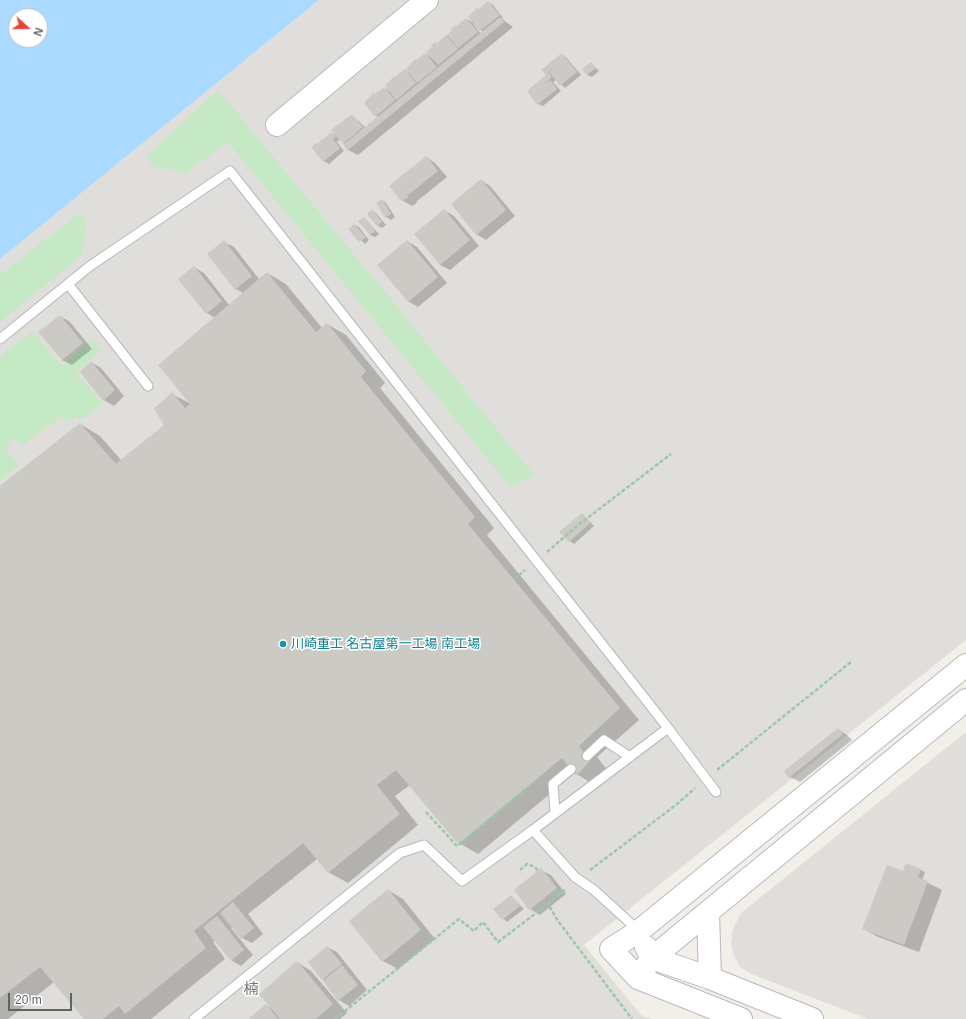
<!DOCTYPE html>
<html>
<head>
<meta charset="utf-8">
<style>
	body { margin:0 }
	#map { position:relative; width:966px; height:1019px; overflow:hidden; background:#f1efe8; font-family:Helvetica,sans-serif }
	canvas { display:block }
	.north { position:absolute; left:8px; top:8px; width:40px; height:40px; box-sizing:border-box; background:#fff; border:1px solid #bfc1c3; border-radius:50%; rotate:111deg; font-size:11px; font-weight:700; line-height:16px; text-align:center; color:#5f6368 }
	.north::after { content:''; display:block; margin:auto; width:14px; height:18px; background:#ea4335; clip-path:polygon(50% 0,100% 100%,50% 72%,0 100%) }
	.scale { position:absolute; left:8px; top:993px; width:64px; height:18px; box-sizing:border-box; border:2px solid #5f6368; border-top:0; padding-left:5px; font-size:12px; line-height:14px; white-space:nowrap; color:#5f6368; -webkit-text-stroke:3px #fff; paint-order:stroke }
</style>
</head>
<body>
<div id="map">
<canvas width="966" height="1019"></canvas>
<div class="north">N</div>
<div class="scale">20 m</div>
</div>
<script>
const c = document.querySelector('canvas').getContext('2d');
c.lineJoin = 'round';
function fillPath(path, color) { c.fillStyle = color; c.fill(path, 'evenodd'); }
const toPath = rows => new Path2D(rows.map(r => 'M' + r).join(''));
function strokePath(path, color, width, dash) { c.strokeStyle = color; c.lineWidth = width; c.lineCap = dash ? 'butt' : 'round'; c.setLineDash(dash || []); c.stroke(path); }
function label(font, color, halo, rows, align = 'center') {
  c.font = font + ' Helvetica,"Noto Sans JP",sans-serif'; c.lineWidth = 3; c.setLineDash([]); c.textBaseline = 'middle'; c.strokeStyle = halo; c.fillStyle = color; for (const [text, x, y, turn = 0] of rows) {
    c.save(); c.translate(x, y); c.rotate((+turn || 0) * Math.PI / 180); c.textAlign = isNaN(turn) ? turn : align; if (halo) c.strokeText(text, 0, 0); c.fillText(text, 0, 0); c.restore();
  }
}
const industrial = toPath([
	[319,0,966,0,966,640,584,945,641,1015,652,1019,0,1019,0,259],
	[966,732,966,1019,868,1019,751,974,740,967,734,956,731,943,733,929,741,913]
]);
const green = toPath([
	[218,90,389,297,534,475,512,487,504,479,228,142,186,173,153,166,148,159,150,153],
	[80,213,86,222,82,255,0,322,0,275],
	[32,331,62,366,91,339,101,351,76,372,103,404,83,419,75,417,67,424,62,416,21,446,14,438,4,448,19,465,0,481,0,357]
]);
const water = toPath([
	[0,0,319,0,0,259],
	[16,16,40,16,40,40,16,40]
]);
const shadow = toPath([
	[488,2,493,5,503,18,502,19,513,27,358,155,348,150,341,139,337,142,344,151,329,164,324,161,317,145,332,133,338,137,352,115,366,128,379,118,376,116,374,93,376,95,384,88,391,92,396,78,405,70,411,74,416,61,426,54,432,58,437,44,467,19,475,24,479,10],
	[475,24,483,32,481,34,474,25],
	[562,54,566,57,581,75,565,88,556,80,553,82,561,91,543,106,538,104,528,91,547,76,543,70],
	[591,63,599,71,592,77,587,75],
	[426,157,435,163,447,177,416,202,417,203,412,206,402,200],
	[481,180,490,186,515,216,486,240,476,234],
	[382,200,386,203,395,217,391,220,386,217],
	[444,210,454,216,479,246,450,270,440,265],
	[372,211,376,213,386,225,382,228,378,226,368,214],
	[364,218,379,234,375,237,370,235],
	[355,225,359,227,369,240,365,244,350,229],
	[407,241,417,247,447,283,418,307,408,301],
	[224,242,234,247,259,279,267,273,286,284,322,328,327,324,346,335,385,383,380,388,494,528,487,535,639,720,597,757,609,772,596,786,575,773,478,854,459,843,410,785,395,796,418,825,348,883,328,872,317,859,248,914,263,934,252,943,242,938,233,927,231,928,253,955,241,966,231,960,215,940,213,942,225,959,151,1019,85,1019,54,982,8,1019,0,1019,0,487,80,424,100,436,121,460,166,425,172,394,191,404,215,318,207,313,179,279,194,267,204,273,229,305,243,293,236,289],
	[60,316,70,322,92,349,72,365,62,360],
	[91,362,101,368,124,396,114,406,104,400,81,372],
	[582,514,594,526,574,544,570,541],
	[838,729,847,735,852,740,800,782,790,777],
	[906,864,925,872,922,880,942,890,919,952,878,937,864,929,910,875],
	[541,870,551,875,566,894,540,915,530,909],
	[388,890,403,899,435,939,398,969,383,961],
	[511,896,524,909,507,922,494,909],
	[327,947,337,952,367,990,349,1006,339,1000,323,979],
	[297,962,311,971,347,1013,340,1019,252,1019,266,1005,272,1009]
]);
const building = toPath([
	[488,1,500,15,480,31,468,17,477,8,479,9],
	[500,17,504,22,348,150,343,145],
	[466,18,478,32,458,48,447,35,452,30,451,29,455,25,457,26],
	[446,35,458,49,438,65,426,52,432,47,431,45,435,42,437,43],
	[425,53,437,67,417,83,406,69,415,59,416,60],
	[562,53,577,72,560,86,549,72,554,67,548,72,552,77,544,84,550,80,557,89,537,105,527,91,546,75,541,70],
	[591,62,596,68,587,75,582,69],
	[405,69,416,83,396,100,385,86,394,76,395,77],
	[384,87,395,100,375,117,364,103,374,92,375,94],
	[352,114,363,127,343,144,331,130],
	[331,132,336,137,333,139,340,148,323,162,311,147,316,143,317,144],
	[426,156,438,171,407,196,409,197,401,201,389,186],
	[481,179,506,210,476,235,451,204],
	[382,199,391,214,385,218,376,203],
	[372,209,382,222,377,226,367,214],
	[444,209,470,240,440,265,414,234],
	[364,217,375,231,370,235,358,221],
	[354,224,366,237,359,242,348,229],
	[224,240,252,276,235,290,207,254],
	[407,240,438,277,408,302,377,265],
	[194,266,222,301,206,314,178,279],
	[267,272,316,332,327,323,366,371,361,377,475,517,468,524,620,708,579,746,590,761,576,776,562,758,458,844,396,770,377,785,400,814,328,873,303,843,194,931,206,948,125,1014,119,1006,103,1019,84,1019,40,967,0,998,0,486,80,423,116,464,164,425,154,409,172,392,185,408,190,404,158,365],
	[60,315,83,343,62,360,38,332],
	[91,361,115,390,103,401,80,372],
	[582,513,590,523,569,542,559,532],
	[838,728,843,734,789,778,784,771],
	[906,863,921,869,918,877,928,881,904,945,862,929,887,865,903,871],
	[541,868,557,888,529,910,514,890],
	[388,889,421,930,382,962,349,921],
	[511,895,520,906,502,920,493,909],
	[233,902,254,928,241,939,220,913],
	[217,916,244,950,231,961,203,927],
	[327,946,342,964,322,980,308,962],
	[297,961,333,1004,316,1019,280,1019,259,994],
	[342,965,358,985,338,1001,323,981],
	[266,1004,278,1019,251,1019,249,1018]
]);
const path = toPath([
	[547,552,577,526,671,454],
	[514,579,525,570],
	[717,770,851,662],
	[426,812,457,846,538,780],
	[520,870,527,864,535,867,538,871],
	[590,870,676,805,695,788],
	[554,890,558,895],
	[548,904,566,889],
	[335,1019,459,919,474,931,483,922,498,942,548,904,558,921,632,1019]
]);
const lane = toPath([
	[68,284,148,386],
	[0,339,90,266,230,171,668,728,533,830,575,877,594,890,639,931],
	[668,728,716,792],
	[587,756,604,740,630,757],
	[555,812,553,784,571,769],
	[194,1019,400,853,424,845,462,881,533,830]
]);
const secondary = toPath([
	[277,125,427,0],
	[708,912,710,978],
	[646,947,652,958,710,978,812,1019],
	[638,978,652,958,966,700],
	[741,1019,638,978,611,949,639,931,966,665]
]);
const markers = [
	[283,644,4,"#0f9aa8"]
];
const cultureNames = [
	["川崎重工 名古屋第一工場 南工場",291,644]
];
const quarterNames = [
	["楠",251,990]
];
fillPath(industrial, '#e0deda');
fillPath(green, '#c5e8c5');
fillPath(water, '#aadaff');
fillPath(shadow, '#0003');
fillPath(building, '#cccac5');
strokePath(lane, '#b5b8bc', 11);
strokePath(secondary, '#b6babf', 24);
strokePath(path, '#9cc7a9', 2.5, [4, 2]);
strokePath(lane, '#fff', 9);
strokePath(secondary, '#fff', 22);
for (const [x, y, r, color] of markers) { const dot = new Path2D(); dot.arc(x, y, r, 0, 2 * Math.PI); c.fillStyle = color; c.fill(dot); strokePath(dot, '#fff', 1.5); }
label('13px', '#0d838f', '#fff', cultureNames, 'left');
label('15px', '#70757a', '#fff', quarterNames);
</script>
</body>
</html>
